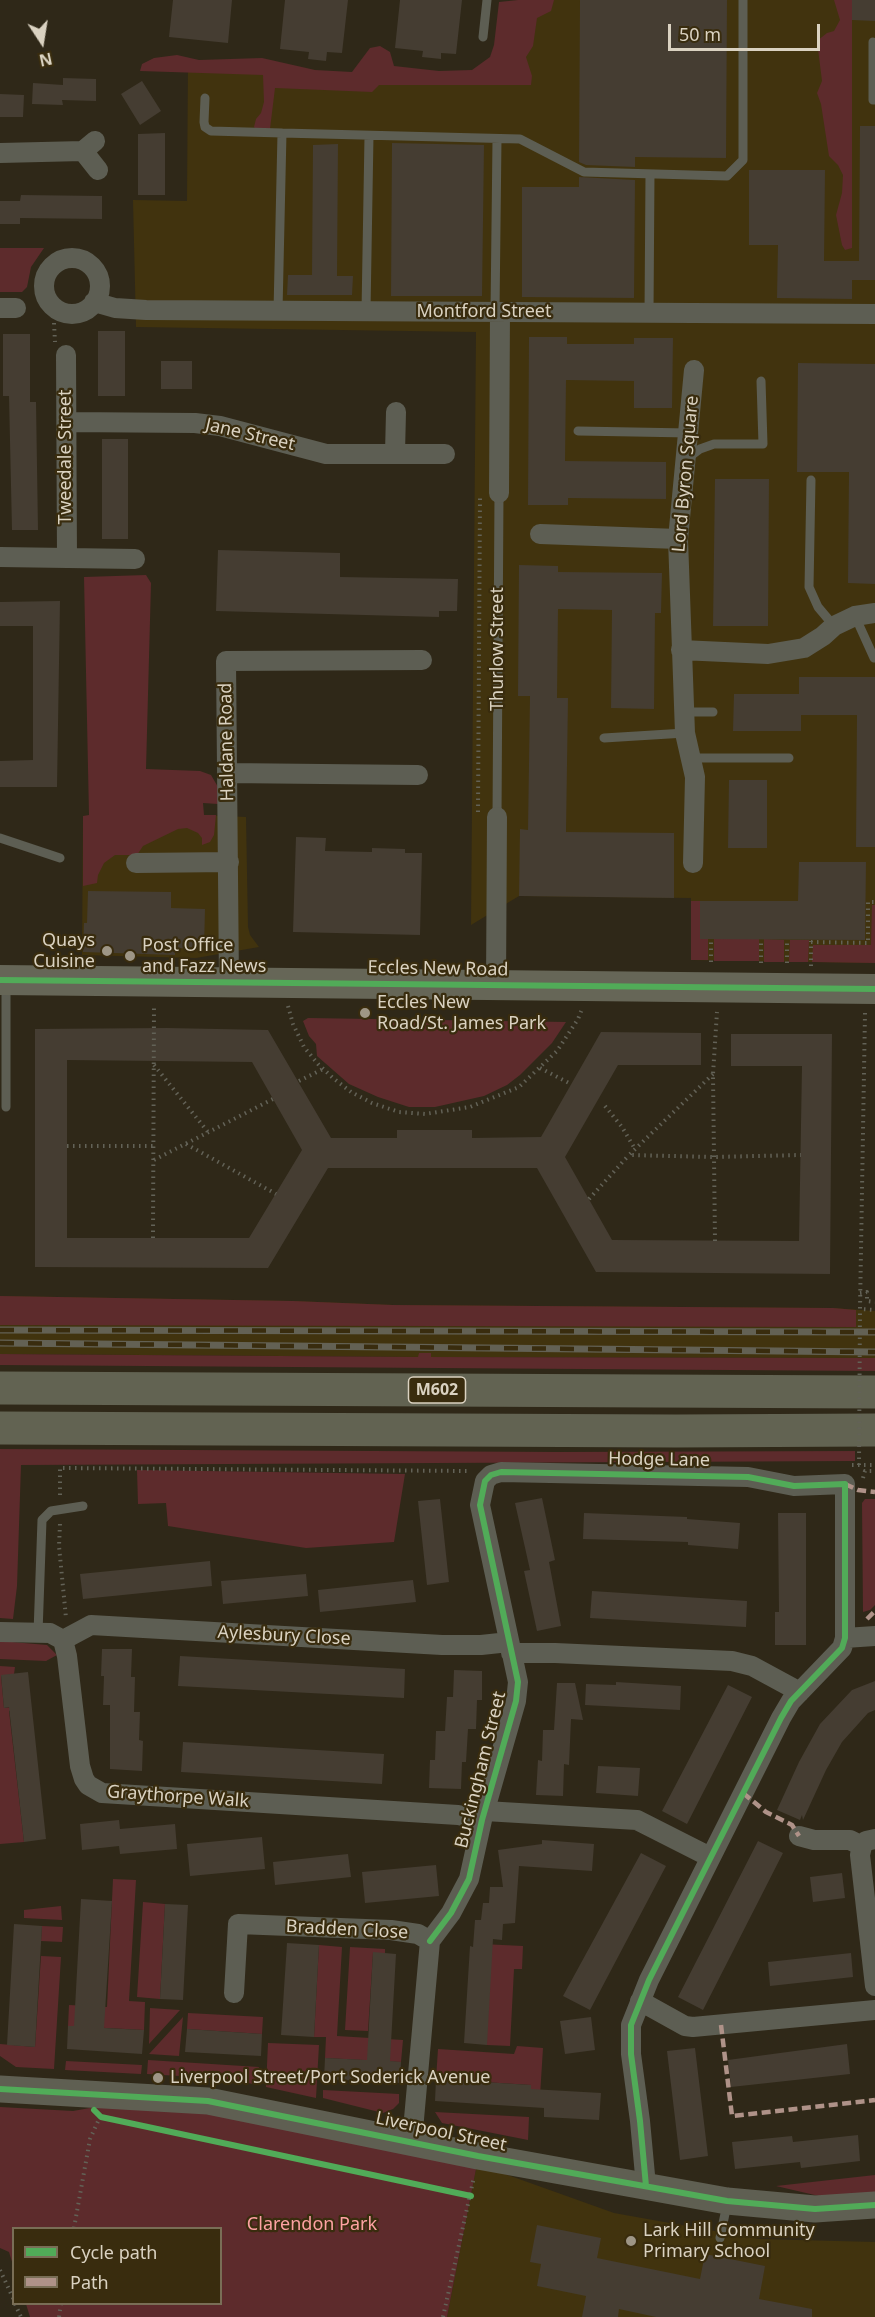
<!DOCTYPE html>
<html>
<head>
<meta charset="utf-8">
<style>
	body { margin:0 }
	#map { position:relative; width:875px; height:2317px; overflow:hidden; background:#2f2818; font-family:"Noto Sans",sans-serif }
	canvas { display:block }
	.legend { position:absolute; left:12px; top:2227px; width:210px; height:78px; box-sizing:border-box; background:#392c0e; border:2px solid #796e56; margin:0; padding:8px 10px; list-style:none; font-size:18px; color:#dad2c1 }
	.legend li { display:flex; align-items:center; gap:12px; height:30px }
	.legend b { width:30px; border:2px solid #796e56 }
	.north { position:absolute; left:12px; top:12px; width:60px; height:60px; -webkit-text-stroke:4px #392c0e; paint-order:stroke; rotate:168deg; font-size:16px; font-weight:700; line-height:24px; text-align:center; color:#dad2c1 }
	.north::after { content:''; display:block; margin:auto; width:21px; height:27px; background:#dad2c1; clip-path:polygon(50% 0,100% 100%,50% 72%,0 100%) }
	.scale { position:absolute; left:668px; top:24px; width:152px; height:27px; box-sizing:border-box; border:3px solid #dad2c1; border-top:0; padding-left:8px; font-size:18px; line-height:21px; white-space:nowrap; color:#dad2c1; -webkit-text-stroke:4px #392c0e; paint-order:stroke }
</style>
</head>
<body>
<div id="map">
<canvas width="875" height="2317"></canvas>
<ul class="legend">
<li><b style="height:8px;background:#51ab58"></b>Cycle path</li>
<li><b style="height:8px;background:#af9288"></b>Path</li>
</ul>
<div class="north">N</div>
<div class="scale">50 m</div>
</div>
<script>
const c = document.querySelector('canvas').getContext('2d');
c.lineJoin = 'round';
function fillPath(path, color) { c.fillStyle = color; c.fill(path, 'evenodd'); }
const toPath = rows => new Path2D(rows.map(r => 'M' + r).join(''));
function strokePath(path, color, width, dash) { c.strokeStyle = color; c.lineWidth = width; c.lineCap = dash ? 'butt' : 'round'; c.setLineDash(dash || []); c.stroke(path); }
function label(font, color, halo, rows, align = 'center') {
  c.font = font + ' "Noto Sans",sans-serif'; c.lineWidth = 4.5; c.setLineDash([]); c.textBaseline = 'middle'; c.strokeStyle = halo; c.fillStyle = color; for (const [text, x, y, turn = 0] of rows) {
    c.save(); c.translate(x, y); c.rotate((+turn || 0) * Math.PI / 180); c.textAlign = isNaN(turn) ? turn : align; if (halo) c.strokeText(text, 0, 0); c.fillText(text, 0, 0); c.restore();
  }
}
const built = toPath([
	[531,0,875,0,875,963,691,960,691,898,519,896,471,925,476,332,136,327,133,200,187,201,188,61,351,75,510,79],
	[204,815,246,817,248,927,250,935,259,947,196,958,82,955,83,816],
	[0,1296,293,1301,393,1305,833,1308,875,1311,875,1358,431,1357,431,1354,419,1357,0,1354],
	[477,2164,614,2213,759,2239,875,2242,875,2317,447,2317]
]);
const green = toPath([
	[518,0,554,0,551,11,537,18,533,46,526,57,532,76,531,85,379,85,372,92,275,88,270,129,256,130,254,127,256,119,261,113,264,102,263,75,140,71,142,64,154,58,177,55,199,60,262,58,315,70,352,72,370,48,380,46,390,52,394,66,439,71,472,70,490,57,494,45,499,2],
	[834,0,852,0,852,248,845,250,842,245,836,215,842,193,843,175,838,165,829,156,821,104,817,93,822,81,817,41,827,33,834,31,840,20],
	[0,248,44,248,31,267,27,287,22,292,0,292],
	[146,575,151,583,146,769,200,771,211,775,218,787,218,804,203,803,204,815,216,815,214,835,210,842,202,845,202,838,198,833,187,828,178,829,143,846,137,855,115,855,104,863,98,875,97,883,83,886,83,816,89,815,84,577],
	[691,901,700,901,700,939,708,939,708,960,691,960],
	[872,905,875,905,875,963,812,962,813,945,871,945],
	[714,939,759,939,759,961,714,961],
	[764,939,784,940,784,962,764,962],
	[790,940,809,940,808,962,789,962],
	[308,1018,566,1022,552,1043,520,1075,507,1085,484,1096,435,1107,409,1107,378,1097,349,1084,317,1056,316,1044,309,1036,303,1021],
	[0,1296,293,1301,393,1305,833,1308,856,1310,856,1327,0,1325],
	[419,1353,431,1353,431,1357,875,1358,875,1371,0,1365,0,1354,418,1357],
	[0,1449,559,1452,855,1451,855,1461,21,1465,17,1586,13,1619,0,1618],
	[137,1470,405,1474,394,1542,306,1548,168,1526,166,1503,138,1504],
	[865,1499,875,1499,875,1605,870,1610,863,1612,862,1503],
	[0,1641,47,1645,57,1655,46,1661,0,1659],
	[0,1666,15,1667,14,1674,1,1676,4,1708,19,1706,9,1711,24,1842,0,1844],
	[113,1879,136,1880,129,2001,145,2002,144,2030,68,2026,69,2005,107,2007],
	[143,1902,165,1904,160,1999,137,1997],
	[61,1906,62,1920,24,1918,24,1910],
	[42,1926,63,1927,62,1942,41,1941],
	[482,1944,523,1946,522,1969,514,1969,510,2046,487,2045],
	[319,1945,342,1947,337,2036,403,2040,401,2062,325,2058,326,2037,314,2037],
	[350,1947,385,1949,385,1953,373,1953,368,2031,345,2030],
	[41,1956,61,1957,54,2069,16,2067,0,2056,0,2044,35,2047],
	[150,2008,180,2010,149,2044],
	[188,2013,263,2017,262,2034,187,2029],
	[183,2017,179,2056,149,2054],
	[268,2043,319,2045,316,2098,266,2087],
	[517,2046,543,2048,540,2096,530,2096,531,2085,436,2079,438,2049,514,2054],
	[148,2060,259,2067,258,2085,228,2079,147,2074],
	[66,2061,142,2065,141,2074,65,2070],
	[323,2090,399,2094,399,2103,393,2109,383,2113,323,2098],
	[112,2104,211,2111,477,2164,447,2317,30,2317,26,2304,220,2304,220,2228,14,2228,13,2265,9,2252,0,2248,0,2107,73,2111],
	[435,2112,529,2117,528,2140,442,2123],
	[875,2175,875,2193,819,2196,776,2186]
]);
const building = toPath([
	[173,0,232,0,228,43,169,37],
	[285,0,348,0,342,53,327,52,326,61,308,59,309,52,280,49],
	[400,0,462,0,456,54,441,53,441,59,422,57,423,51,395,48],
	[580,0,727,0,726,158,635,157,635,167,586,165,579,162],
	[852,0,875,0,875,21,852,20],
	[63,78,96,79,96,101,62,100,63,105,32,104,33,83,63,85],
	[142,81,161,111,140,125,121,94],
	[0,94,24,95,23,117,0,117],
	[860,126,875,126,875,280,852,280,852,299,777,298,778,245,749,245,749,170,825,170,824,261,859,261],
	[165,133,165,195,138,195,138,134],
	[392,143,484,145,482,296,391,296],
	[338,144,337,276,353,276,352,295,287,295,288,275,312,275,313,145],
	[579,177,635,180,634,298,522,297,522,187,579,187],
	[21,195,102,196,102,219,20,218,20,224,0,224,0,201,20,201],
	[98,331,125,331,125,396,98,396],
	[3,334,30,334,30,402,36,402,38,530,12,530,9,396,3,396],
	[529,337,567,337,567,344,634,344,634,338,673,338,672,408,634,408,634,381,566,380,565,461,666,462,666,499,568,498,568,505,528,505],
	[161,361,192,361,192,389,161,389],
	[798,363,875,364,875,584,848,583,849,472,797,472],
	[102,439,128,439,128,539,102,539],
	[715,479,769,479,768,626,713,626],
	[218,550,340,553,340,577,458,579,457,611,439,611,439,617,216,611],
	[519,565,558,566,558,572,662,573,661,613,655,613,654,709,611,708,612,610,558,609,557,698,568,698,566,832,674,833,674,898,519,896,520,829,528,830,530,696,518,696],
	[60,601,57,787,0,787,0,761,33,760,33,626,0,626,0,602],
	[799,677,875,677,875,847,856,847,857,715,801,715,801,731,733,731,734,694,799,694],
	[729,780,767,780,767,848,728,848],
	[296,837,326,838,325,851,372,852,372,848,405,849,405,853,422,853,420,935,293,932],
	[799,862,866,862,865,940,700,939,700,901,798,901],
	[88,891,171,892,171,908,205,909,204,949,175,948,175,955,83,952,84,923,87,923],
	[167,1028,268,1030,331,1138,397,1138,397,1130,472,1130,472,1138,541,1137,601,1032,701,1033,701,1065,618,1065,565,1157,612,1240,799,1241,802,1066,731,1066,731,1034,832,1034,830,1274,596,1272,537,1168,328,1168,268,1268,35,1267,35,1029],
	[67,1060,252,1062,302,1150,249,1238,67,1238],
	[542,1498,555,1560,549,1562,561,1626,537,1631,524,1571,530,1570,515,1503],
	[440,1499,449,1582,427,1585,418,1501],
	[584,1513,687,1517,687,1519,740,1523,738,1549,688,1545,688,1542,583,1539],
	[778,1513,806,1513,806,1645,775,1645,775,1612,779,1612],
	[210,1561,212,1586,83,1599,80,1574],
	[306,1574,308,1596,223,1604,221,1581],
	[413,1580,416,1602,320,1612,318,1590],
	[592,1591,747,1601,746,1627,590,1618],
	[102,1649,132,1649,131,1677,135,1677,134,1712,140,1712,139,1740,143,1741,142,1771,110,1769,110,1705,103,1705,104,1676,101,1676],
	[180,1656,405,1669,404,1698,178,1686],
	[454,1670,482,1671,482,1700,477,1700,476,1729,468,1729,466,1762,462,1762,461,1789,429,1788,430,1760,435,1760,436,1731,445,1731,447,1697,453,1697],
	[28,1672,46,1839,24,1842,9,1707,4,1708,1,1675],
	[875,1681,875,1710,868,1713,842,1742,826,1770,803,1820,802,1815,800,1820,777,1810,799,1762,820,1724,852,1690],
	[616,1682,681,1686,680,1710,585,1705,586,1684,616,1685],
	[557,1683,575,1683,583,1720,571,1719,569,1765,564,1764,563,1796,536,1795,538,1760,542,1761,543,1730,554,1730],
	[728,1685,752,1697,687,1824,662,1811],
	[183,1742,384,1754,382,1784,181,1772],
	[598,1766,640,1768,638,1796,596,1793],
	[119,1820,120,1829,175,1824,177,1849,120,1854,119,1846,82,1850,80,1824],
	[262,1837,265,1869,190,1876,187,1844],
	[542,1840,594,1844,592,1871,519,1866,515,1923,503,1924,502,1940,493,1939,487,2045,464,2043,470,1946,473,1947,475,1920,481,1920,483,1903,489,1903,490,1887,503,1887,498,1850,542,1844],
	[758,1841,783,1853,703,2010,678,1997],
	[641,1853,666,1866,590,2010,563,1996],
	[348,1854,351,1877,275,1885,273,1862],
	[436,1865,439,1896,365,1903,362,1872],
	[842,1873,845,1898,813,1902,810,1877],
	[81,1899,112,1901,104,2028,144,2030,142,2054,67,2049,68,2026,74,2026],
	[165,1904,188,1905,183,2000,160,1999],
	[14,1924,42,1926,35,2047,7,2045],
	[287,1943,319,1945,314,2037,281,2035],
	[373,1952,396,1954,390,2061,401,2062,400,2083,324,2079,325,2058,367,2060],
	[851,1953,853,1977,770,1986,768,1962],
	[591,2017,595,2050,565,2054,560,2021],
	[187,2029,262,2034,261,2056,185,2052],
	[847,2044,850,2074,731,2087,728,2060],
	[695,2048,708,2156,680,2160,667,2051],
	[436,2079,531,2085,531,2089,601,2093,599,2120,544,2117,544,2108,435,2101],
	[858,2135,860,2161,801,2168,800,2162,735,2169,732,2142,792,2136,793,2142],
	[537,2225,601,2238,597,2258,700,2279,705,2254,765,2266,759,2299,812,2309,812,2317,656,2317,619,2309,618,2317,582,2317,586,2296,537,2286,541,2264,530,2262]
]);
const path = toPath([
	[54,323,55,342],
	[478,812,480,498],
	[811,942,868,943,868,902,875,902],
	[711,962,711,939],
	[761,963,761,939],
	[787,963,787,939],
	[811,966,811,941],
	[288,1006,293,1024,304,1047,318,1064,333,1078,351,1092,372,1103,399,1112,425,1114,470,1107,519,1087,557,1051,578,1019,582,1009],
	[865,1013,860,1309,875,1310],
	[154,1065,208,1132],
	[540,1068,571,1084],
	[713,1074,629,1155,713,1157,801,1155],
	[299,1081,323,1069],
	[605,1106,622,1127,635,1149],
	[186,1144,276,1194],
	[67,1146,153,1146],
	[154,1160,273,1099],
	[589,1199,629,1155],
	[153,1238,154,1005],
	[715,1241,713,1074,717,1012],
	[860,1293,867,1292,867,1301,875,1302],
	[852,1465,875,1465],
	[863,1478,865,1471,875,1471],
	[60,1495,60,1468,469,1471],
	[60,1524,59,1546,66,1618],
	[74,2228,90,2139,100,2117],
	[0,2270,14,2300],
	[15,2304,21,2317],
	[59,2317,61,2304],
	[443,2317,474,2177]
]);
const lane = toPath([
	[483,37,487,0],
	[873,42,873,100,875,100],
	[205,98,204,122,205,127,211,131,282,133],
	[278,311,282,133,520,139,584,172,727,176,743,160,743,0],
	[366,311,369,136],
	[495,312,497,139],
	[649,313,650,174],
	[578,431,689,433],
	[688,458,700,449,714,444,763,444,761,381],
	[811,480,809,587,818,607,834,626],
	[855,616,874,658],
	[684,712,713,712],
	[604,738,685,733],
	[691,758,789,758],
	[497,817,499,493],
	[0,838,60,858],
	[6,983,6,1107],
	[38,1633,42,1520,51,1511,83,1506],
	[720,2238,727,2204]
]);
const street = toPath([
	[95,141,83,151,98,170],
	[0,153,83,151],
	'44 286a28 28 0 1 1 56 0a28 28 0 1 1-56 0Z',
	[94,302,115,308,146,310,875,314],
	[0,308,16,308],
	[66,355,67,558],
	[67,422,195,423,220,426,326,454,445,454],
	[395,453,396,412],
	[499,493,500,312],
	[540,534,678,539],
	[0,557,135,559],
	[681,650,768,654,804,648,823,636,834,626,855,616,875,613],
	[227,773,418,775],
	[136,863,229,862],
	[693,863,695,777,685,733,678,539,694,370],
	[229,983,226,661,422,660],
	[496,985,497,817],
	[0,1632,50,1633,63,1640,67,1656,80,1766,84,1779,88,1785,102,1793,458,1815,482,1820],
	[845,1638,875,1636],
	[63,1640,91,1625,442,1645,481,1645,509,1642],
	[511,1653,555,1653,732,1661,752,1666,800,1692],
	[485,1811,637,1820,710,1857],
	[799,1836,814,1840,850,1840,862,1846],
	[875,1839,866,1841,862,1846,860,1855,875,1986],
	[430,1941,451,1913,469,1879,482,1820,516,1701,518,1682,480,1505,485,1481,491,1475,501,1472,748,1477,794,1486,845,1484,845,1638,842,1648,791,1701,781,1718,649,1980,631,2025,631,2054,640,2121,646,2186],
	[234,1993,238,1924,391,1930,418,1934,430,1941,412,2141],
	[640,2001,685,2026,693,2027,875,2010]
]);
const secondary = toPath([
	[0,2089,208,2101,478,2156,727,2201,815,2209,875,2205]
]);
const primary = toPath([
	[0,980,875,989]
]);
const highway = toPath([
	[0,1388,875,1392],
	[0,1428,676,1431,875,1430]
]);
const rail = toPath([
	[0,1330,875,1332],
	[0,1343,875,1352]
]);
const pathBridge = toPath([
	[859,1465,860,1309]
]);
const quiet = toPath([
	[845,1484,858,1490,875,1492],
	[867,1619,875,1611],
	[743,1793,766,1812,792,1825,799,1836],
	[721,2025,732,2116,875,2100]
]);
const cycleway = toPath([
	[0,980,875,989],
	[430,1941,451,1913,469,1879,482,1820,516,1701,518,1682,480,1505,485,1481,491,1475,501,1472,748,1477,794,1486,845,1484,845,1638,842,1648,791,1701,781,1718,649,1980,631,2025,631,2054,640,2121,646,2186],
	[0,2089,208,2101,478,2156,727,2201,815,2209,875,2205],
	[94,2110,101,2117,471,2196]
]);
const markers = [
	[107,951,6,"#9e9686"],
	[130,956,6,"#9e9686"],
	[365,1013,6,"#9e9686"],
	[158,2078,6,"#9e9686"],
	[631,2241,6,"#9e9686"]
];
const shields = [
	[437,1390,57]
];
const shieldNames = [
	["M602",437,1390]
];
const streetNames = [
	["Montford Street",484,312],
	["Jane Street",250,435,13],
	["Tweedale Street",66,457,-90],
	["Lord Byron Square",686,474,-85],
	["Thurlow Street",498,649,-90],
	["Haldane Road",227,742,-91],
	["Eccles New Road",438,969,1],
	["Hodge Lane",659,1460,1],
	["Aylesbury Close",284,1636,3],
	["Buckingham Street",481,1770,-76],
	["Graythorpe Walk",178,1797,4],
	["Bradden Close",347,1930,3],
	["Liverpool Street",441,2132,12]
];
const poiNames = [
	["Quays",95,941,"right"],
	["Cuisine",95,962,"right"],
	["Post Office",142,946],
	["and Fazz News",142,967],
	["Eccles New",377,1003],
	["Road/St. James Park",377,1024],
	["Liverpool Street/Port Soderick Avenue",170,2078],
	["Lark Hill Community",643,2231],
	["Primary School",643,2252]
];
const parkNames = [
	["Clarendon Park",312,2225]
];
fillPath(built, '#41330e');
fillPath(green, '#5d2b2c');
fillPath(building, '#453d32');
strokePath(path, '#636257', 4, [1.5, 4.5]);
strokePath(lane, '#5d5e53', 9);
strokePath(street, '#5d5e53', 20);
strokePath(secondary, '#5f5f52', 27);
strokePath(primary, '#666657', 30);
strokePath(highway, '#626352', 33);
strokePath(rail, '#636154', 7);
strokePath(rail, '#392c0e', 4.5, [14]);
strokePath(pathBridge, '#636257', 4, [1.5, 4.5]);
strokePath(quiet, '#af9288', 4.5, [9, 4.5]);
strokePath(cycleway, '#51ab58', 6);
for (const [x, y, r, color] of markers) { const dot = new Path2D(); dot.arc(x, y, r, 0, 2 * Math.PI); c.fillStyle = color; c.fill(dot); strokePath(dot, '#392c0e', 2); }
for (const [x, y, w] of shields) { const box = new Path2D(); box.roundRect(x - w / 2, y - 13, w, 26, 4.5); c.fillStyle = '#392c0e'; c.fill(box); strokePath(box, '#dad2c1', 1.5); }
label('bold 16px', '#dad2c1', null, shieldNames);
label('18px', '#dad2c1', '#392c0e', streetNames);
label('18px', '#dad2c1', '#392c0e', poiNames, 'left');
label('18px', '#fda2a3', '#392c0e', parkNames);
</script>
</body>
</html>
